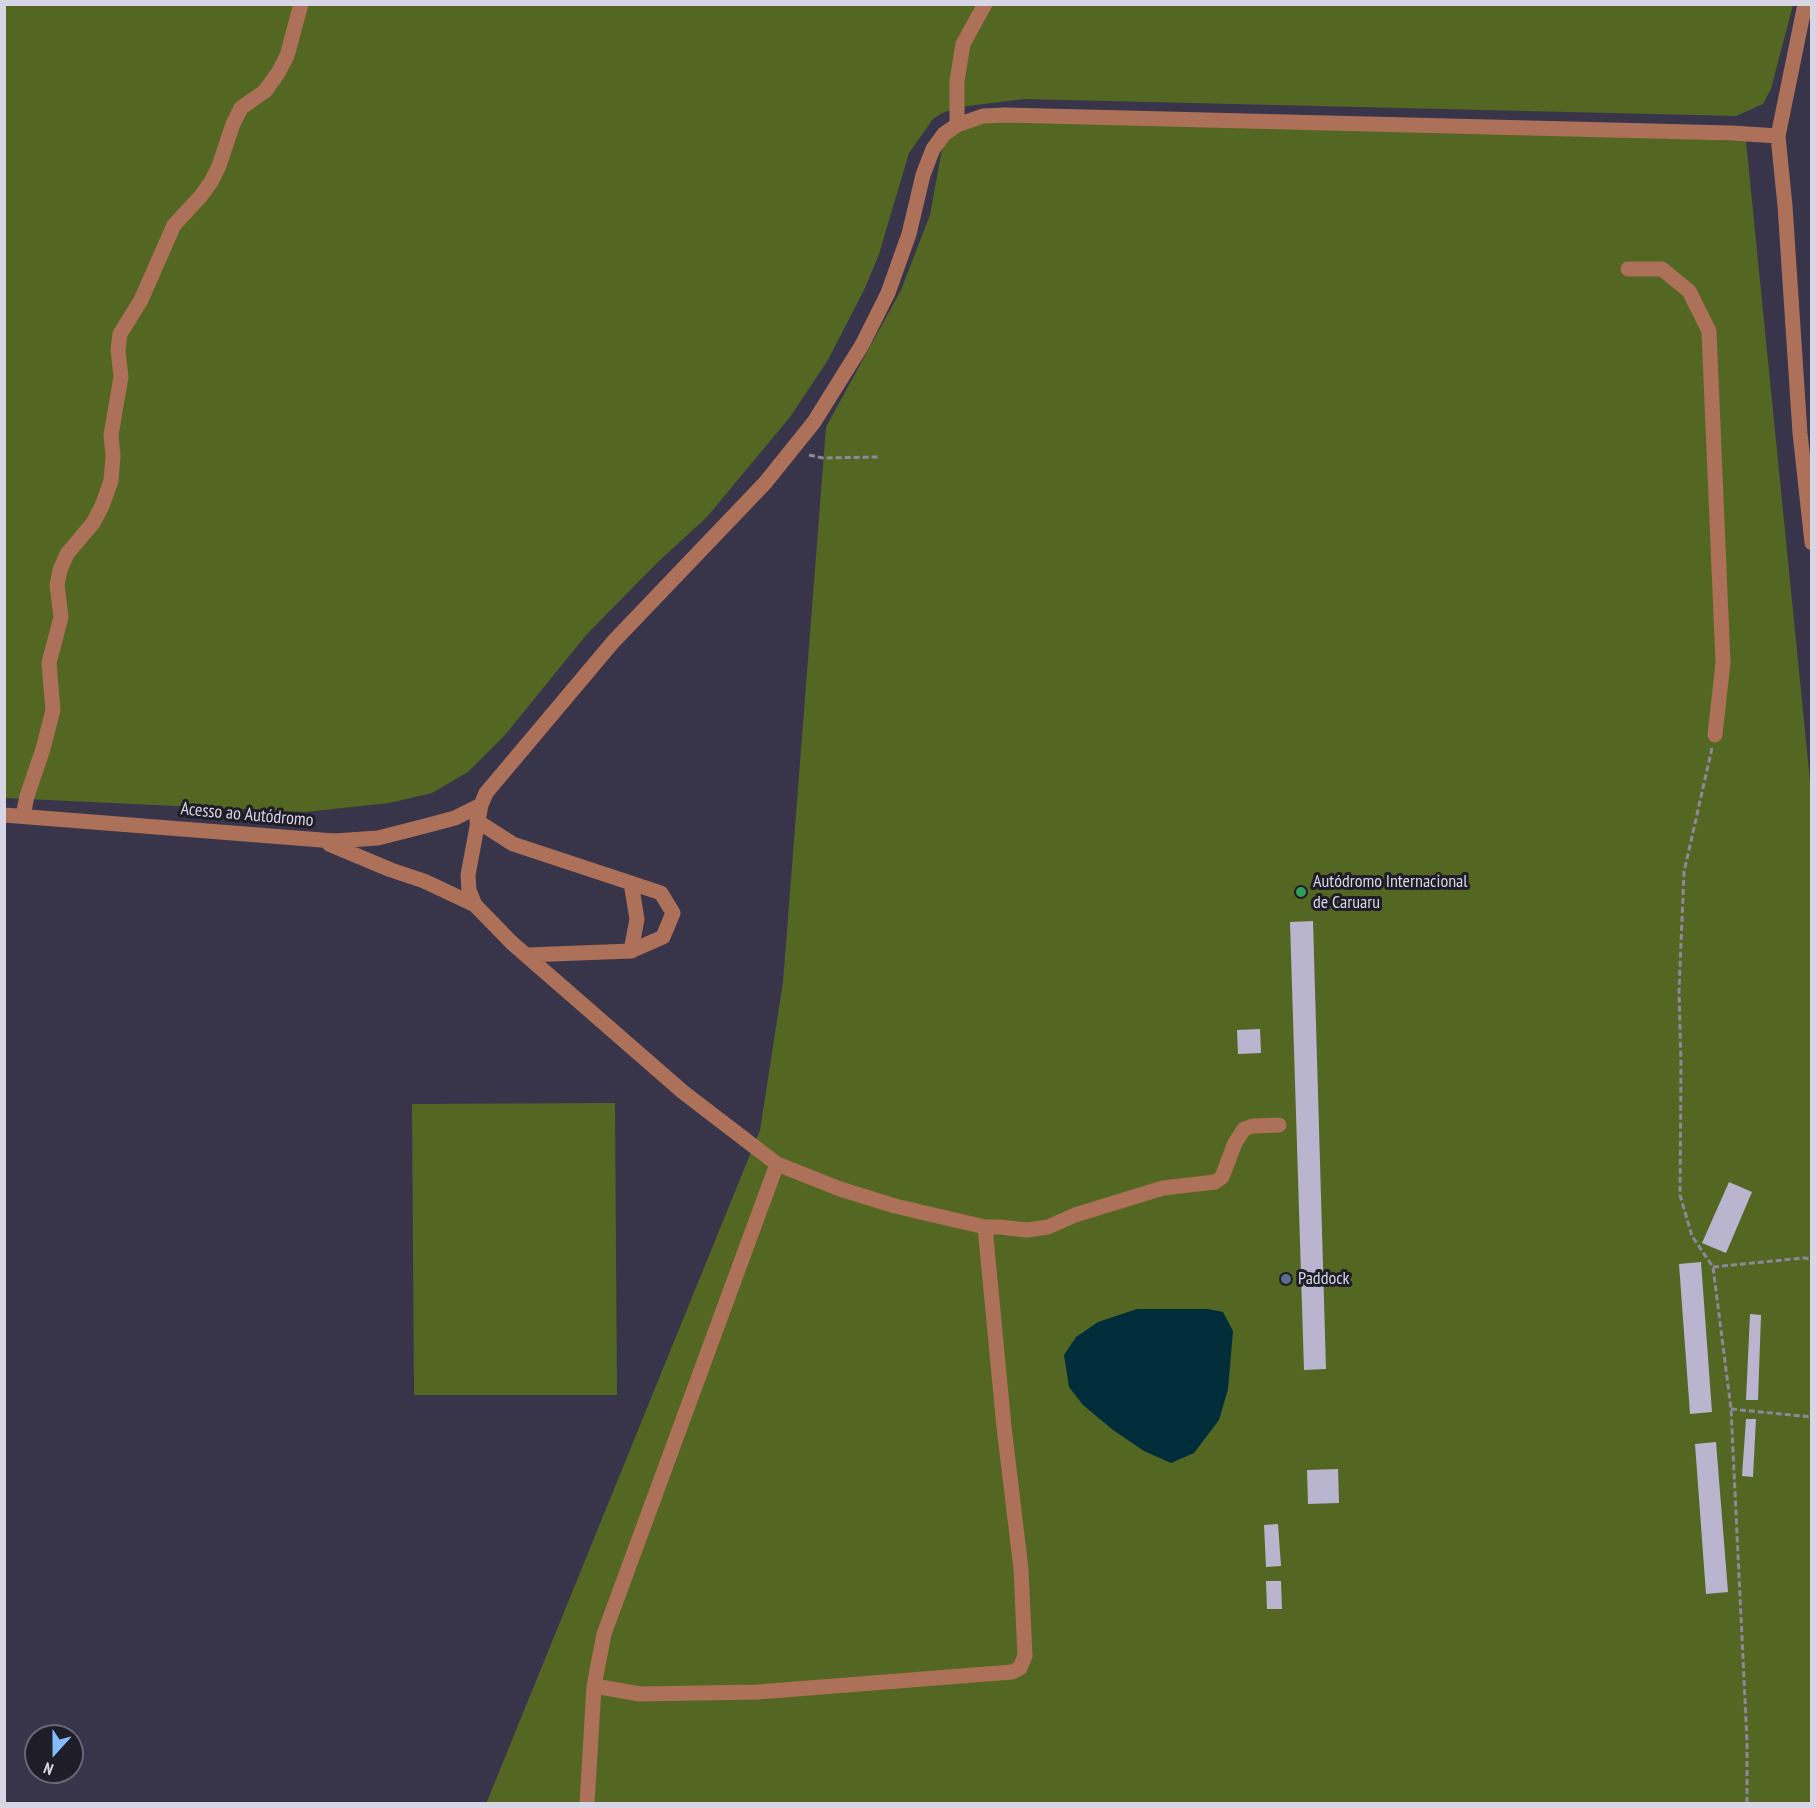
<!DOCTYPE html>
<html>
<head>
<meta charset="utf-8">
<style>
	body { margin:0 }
	#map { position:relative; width:1816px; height:1808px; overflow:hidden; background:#38344a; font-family:"PT Sans Narrow",sans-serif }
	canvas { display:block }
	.frame { position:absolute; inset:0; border:6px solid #d8d6e4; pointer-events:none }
	.north { position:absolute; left:24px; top:1724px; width:60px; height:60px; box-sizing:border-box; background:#1f1d27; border:2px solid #696773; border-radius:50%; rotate:201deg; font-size:16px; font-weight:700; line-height:24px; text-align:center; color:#d8d6e4 }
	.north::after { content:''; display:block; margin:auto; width:21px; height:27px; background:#84bbfb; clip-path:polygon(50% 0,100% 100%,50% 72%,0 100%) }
</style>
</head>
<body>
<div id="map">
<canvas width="1816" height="1808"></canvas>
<div class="frame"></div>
<div class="north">N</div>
</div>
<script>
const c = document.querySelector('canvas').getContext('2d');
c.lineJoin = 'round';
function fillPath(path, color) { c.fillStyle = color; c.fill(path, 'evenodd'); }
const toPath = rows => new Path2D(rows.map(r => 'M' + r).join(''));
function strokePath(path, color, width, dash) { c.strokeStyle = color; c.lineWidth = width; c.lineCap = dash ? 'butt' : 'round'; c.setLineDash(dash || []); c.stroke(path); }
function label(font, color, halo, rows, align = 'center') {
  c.font = font + ' "PT Sans Narrow",sans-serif'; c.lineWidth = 6; c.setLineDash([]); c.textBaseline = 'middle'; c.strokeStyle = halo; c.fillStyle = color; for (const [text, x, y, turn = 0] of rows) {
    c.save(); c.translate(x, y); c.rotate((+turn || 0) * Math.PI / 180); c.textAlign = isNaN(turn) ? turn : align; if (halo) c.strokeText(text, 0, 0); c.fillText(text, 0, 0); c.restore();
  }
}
const green = toPath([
	[5,5,1793,5,1771,89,1763,104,1736,116,1024,99,960,107,942,113,933,119,909,153,879,254,865,288,828,360,790,417,707,517,658,562,587,634,505,735,468,772,432,793,389,803,305,812,5,798],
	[992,116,1746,141,1812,801,1811,1803,486,1804,760,1130,783,982,826,427,901,290,930,215,944,138],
	[615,1103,617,1395,414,1395,412,1104]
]);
const water = toPath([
	[1137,1309,1208,1309,1223,1312,1233,1331,1228,1389,1219,1420,1194,1453,1171,1463,1144,1451,1113,1430,1083,1405,1069,1387,1064,1355,1076,1337,1098,1322]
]);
const building = toPath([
	[1313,921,1326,1369,1304,1370,1290,922],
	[1260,1029,1261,1053,1238,1054,1237,1030],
	[1729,1182,1752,1192,1726,1253,1702,1243],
	[1701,1262,1712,1412,1690,1414,1679,1264],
	[1750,1314,1761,1315,1758,1400,1746,1400],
	[1746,1419,1756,1419,1753,1477,1742,1476],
	[1716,1442,1728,1592,1706,1594,1695,1444],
	[1338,1469,1339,1503,1308,1504,1307,1470],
	[1278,1524,1281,1566,1266,1567,1264,1525],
	[1266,1581,1281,1581,1282,1609,1267,1609]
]);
const path = toPath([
	[809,455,823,458,878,457],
	[1712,748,1684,872,1679,991,1681,1064,1680,1195,1692,1236,1713,1267,1731,1409,1747,1741,1747,1804],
	[1713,1267,1803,1258,1812,1259],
	[1731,1409,1812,1417]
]);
const minor = toPath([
	[1805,4,1778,136,1785,206,1800,433,1812,543],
	[957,125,957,81,963,44,985,4],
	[1628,269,1662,269,1689,291,1709,331,1723,663,1715,735],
	[4,815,334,841,378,838,425,826,455,818,481,805],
	[23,816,27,796,43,749,53,710,49,663,61,617,57,585,60,570,67,554,93,523,102,506,111,481,113,456,111,435,121,377,118,350,120,334,141,300,174,225,201,196,211,182,219,166,233,124,241,108,265,91,278,73,287,56,301,4],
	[477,821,513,844,631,883,637,919,631,951,527,955],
	[329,844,391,870,424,881,475,905],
	[631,883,661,893,673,913,663,937,631,951],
	[1279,1125,1253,1126,1244,1129,1235,1143,1222,1177,1215,1182,1163,1188,1075,1215,1048,1227,1027,1230,1000,1227,985,1227,895,1206,840,1189,777,1164,683,1092,512,943,475,905,469,890,468,875,481,805,486,793,613,642,765,483,814,422,862,345,888,293,909,234,923,175,933,149,944,134,957,125,983,116,1005,115,1732,133,1778,136],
	[594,1686,640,1694,758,1692,1012,1672,1020,1668,1025,1656,1021,1569,1004,1427,985,1227],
	[587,1804,594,1686,604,1634,777,1164]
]);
const markers = [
	[1301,892,6,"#2e9e5b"],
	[1286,1279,6,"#5c6f8a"]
];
const streetNames = [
	["Acesso ao Autódromo",247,815,5]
];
const poiNames = [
	["Autódromo Internacional",1313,882],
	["de Caruaru",1313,903],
	["Paddock",1298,1279]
];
fillPath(green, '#536722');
fillPath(water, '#002d39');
fillPath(building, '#b9b5cf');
strokePath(path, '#8b889a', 3, [6, 3]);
strokePath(minor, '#ad7059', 15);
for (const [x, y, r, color] of markers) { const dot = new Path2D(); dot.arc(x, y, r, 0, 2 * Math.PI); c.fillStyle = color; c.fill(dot); strokePath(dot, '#1f1d27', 2); }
label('18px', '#d8d6e4', '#1f1d27', streetNames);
label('18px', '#d8d6e4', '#1f1d27', poiNames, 'left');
</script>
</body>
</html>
